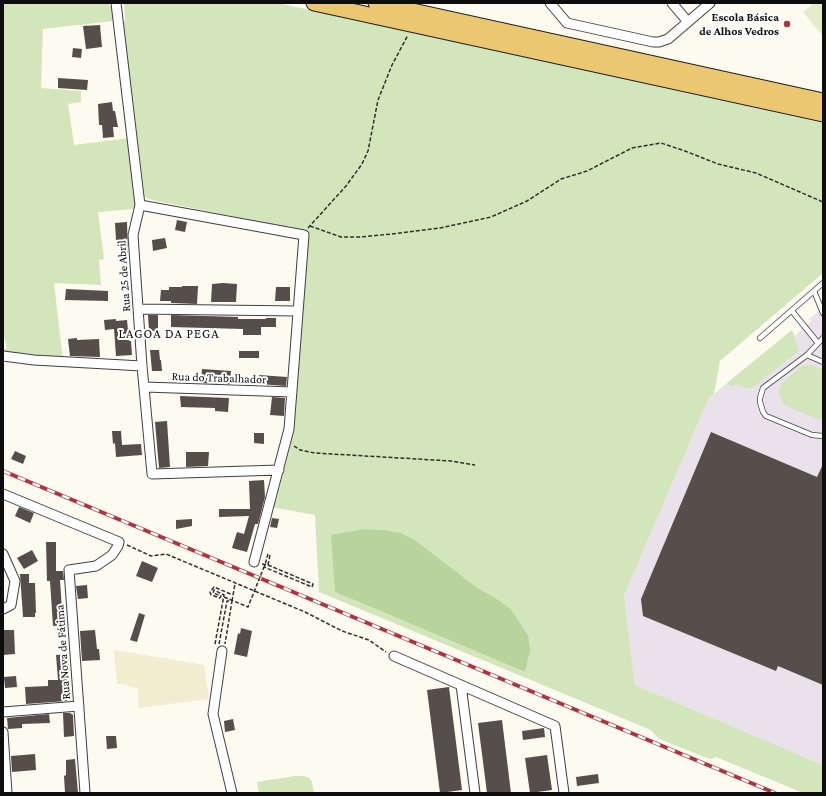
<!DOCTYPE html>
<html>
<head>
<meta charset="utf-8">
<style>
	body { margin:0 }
	#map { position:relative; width:826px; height:796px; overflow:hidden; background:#fdfaef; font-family:"Crimson Pro",serif }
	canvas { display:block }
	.frame { position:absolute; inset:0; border:4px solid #0d0d0d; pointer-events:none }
</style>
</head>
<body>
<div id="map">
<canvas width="826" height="796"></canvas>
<div class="frame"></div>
</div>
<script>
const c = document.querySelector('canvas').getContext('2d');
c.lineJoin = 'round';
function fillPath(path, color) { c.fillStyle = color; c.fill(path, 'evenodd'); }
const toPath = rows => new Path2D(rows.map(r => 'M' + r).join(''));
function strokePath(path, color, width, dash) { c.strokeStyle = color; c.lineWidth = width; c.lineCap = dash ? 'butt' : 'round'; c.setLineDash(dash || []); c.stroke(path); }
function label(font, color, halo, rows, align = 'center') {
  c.font = font + ' "Crimson Pro",serif'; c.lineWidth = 4; c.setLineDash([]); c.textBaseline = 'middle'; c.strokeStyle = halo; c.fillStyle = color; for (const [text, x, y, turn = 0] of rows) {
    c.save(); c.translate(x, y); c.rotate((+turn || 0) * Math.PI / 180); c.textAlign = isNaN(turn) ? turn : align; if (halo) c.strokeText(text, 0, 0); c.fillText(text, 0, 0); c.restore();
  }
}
const industrial = toPath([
	[823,307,823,765,635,685,624,596,709,398,792,330,795,336,812,320,808,320]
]);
const farmland = toPath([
	[114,650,204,665,209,699,138,708,138,689,122,684,117,684]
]);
const green = toPath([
	[3,3,108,3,111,7,113,21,43,29,41,88,81,91,81,102,68,104,74,145,129,138,136,207,132,209,98,212,104,259,99,260,101,285,54,283,63,360,3,354,3,349,7,349,3,332],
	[124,3,278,3,823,123,823,273,720,361,714,394,709,398,624,596,635,685,823,765,823,793,803,793,716,757,710,759,669,743,658,738,651,730,319,592,315,515,271,507,276,502,294,431,296,411,306,236,305,231,152,200,145,197,123,22,125,21,125,18],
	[365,529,385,530,401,533,415,540,475,586,497,599,511,609,528,635,525,672,335,592],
	[792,330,799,351,752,388,747,389,736,384,732,387,727,383],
	[806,365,812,365,823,370,823,419,818,419,790,408,783,403,780,396,779,392,782,383,802,366],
	[295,776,304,776,309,778,312,782,314,793,259,793,257,782]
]);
const forest = toPath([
	[365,529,385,530,401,533,415,540,475,586,497,599,511,609,528,635,530,650,525,672,335,592,331,535]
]);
const pitch = toPath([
	[814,3,823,3,823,36,803,12]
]);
const building = toPath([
	[100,25,102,47,86,49,83,26],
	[73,48,82,49,81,58,72,57],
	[58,78,88,80,87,90,58,88],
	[112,102,113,111,115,111,118,127,113,127,114,137,103,138,102,125,99,125,98,104],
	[177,220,187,222,185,232,175,230],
	[127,222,128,257,121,258,119,240,116,240,115,223],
	[165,238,167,248,153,251,152,240],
	[223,283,237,284,236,302,211,302,212,284],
	[182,286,198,286,197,304,171,303,171,301,160,301,161,290,169,290,169,287,182,287],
	[276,287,290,287,290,301,275,301],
	[66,289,108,291,108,301,65,300],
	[148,315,158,315,158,331,149,331],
	[171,315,238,317,238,319,266,319,266,318,276,318,276,327,261,327,261,335,243,335,243,329,171,327],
	[116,319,116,321,127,320,129,341,131,341,132,355,116,356,114,329,105,330,104,320],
	[77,338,77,340,99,339,100,357,70,356,68,339],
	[150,350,159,350,160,360,161,360,162,371,152,371],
	[239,351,259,351,259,358,239,358],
	[202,369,231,371,230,384,201,383],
	[259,375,287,377,286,386,259,384],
	[180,396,229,398,228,412,215,411,215,408,181,407],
	[272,397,285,398,284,416,270,415],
	[167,421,170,467,159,468,155,422],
	[112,431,121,431,122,445,141,444,142,455,116,457,115,443,113,444],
	[711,432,817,477,823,464,823,685,778,666,776,671,643,616,641,599],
	[254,433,264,433,264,444,254,443],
	[15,451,26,456,23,464,11,459],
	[186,452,209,452,208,466,186,467],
	[264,480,265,497,258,524,255,524,247,552,232,548,237,532,244,534,249,516,219,517,219,509,250,509,249,481],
	[19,507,34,513,30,523,15,516],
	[272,518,279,519,277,528,270,527],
	[192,519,192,526,176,529,176,520],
	[46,542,56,542,56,571,63,571,64,580,60,580,63,625,53,626,50,581,47,581],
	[32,550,38,561,24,569,17,558],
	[142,561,158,568,152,582,136,576],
	[20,574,29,574,29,583,35,583,36,613,35,613,35,617,23,617],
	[87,585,88,598,78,599,76,586],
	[139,613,145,615,137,642,130,640],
	[241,628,252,631,247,657,234,654,238,633,240,634],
	[3,630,14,630,15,654,3,655],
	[95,630,97,649,99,649,100,660,82,661,80,631],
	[68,654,69,671,67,672,69,694,67,694,67,701,26,704,25,687,48,686,48,680,58,680,56,655],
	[16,676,17,687,5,688,4,677],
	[449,687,462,790,440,793,427,690],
	[63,713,70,713,73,715,74,736,64,737],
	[49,714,50,723,22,724,22,728,8,729,7,718],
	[233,719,235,730,225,732,224,721],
	[502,720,511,793,487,793,478,723],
	[544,728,545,737,523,740,522,731],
	[106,736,116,736,117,748,107,749],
	[35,754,36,770,12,772,11,756],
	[547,755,552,790,530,793,525,758],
	[75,759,78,793,65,793,64,776,66,775,66,760],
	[598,774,599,783,577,786,576,777]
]);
const path = toPath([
	[310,226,341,237,360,237,392,234,440,228,491,217,527,201,561,179,587,171,632,148,661,143,685,151,718,164,756,173,823,202],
	[308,228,346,186,362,164,368,151,378,100,392,65,408,35],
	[294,446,300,450,315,453,451,461,475,465],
	[127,545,151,556,166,554,305,612,342,631,369,640,386,652],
	[262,564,268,565,313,584,312,587,264,567,265,565,268,554],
	[268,565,270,555,269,554],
	[232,601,235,584],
	[215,644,224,595,214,590,213,593,221,596,220,598,211,595,210,592,214,587,233,595],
	[219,644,227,601,232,601,225,644]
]);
const service = toPath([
	[814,291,823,313],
	[792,311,818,343],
	[760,338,823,283],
	[823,338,807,355,763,388,760,398,760,402,763,412,766,416,812,435,823,436],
	[807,355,823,362]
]);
const minor = toPath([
	[116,3,140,205,133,235,142,366,152,474,279,470],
	[550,3,567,23,653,42,659,42,668,39,710,3],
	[672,3,688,22],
	[140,205,304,235,289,429,254,562],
	[139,309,298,311],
	[3,356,34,360,142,366],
	[145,387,292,392],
	[3,494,119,542,118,546,112,555,96,566,69,570,85,793],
	[3,554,15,581,11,605,3,609],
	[222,651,213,714,232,793],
	[394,656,555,726,564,793],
	[461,685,475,793],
	[3,712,79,706],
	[3,732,7,793]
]);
const primary = toPath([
	[314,3,823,114],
	[376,3,823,101]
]);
const rail = toPath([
	[3,471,775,793]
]);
const pathBridge = toPath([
	[224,597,248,607,264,567]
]);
const markers = [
	[787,24,4,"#af333f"]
];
const poiNames = [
	["Escola Básica",779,17],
	["de Alhos Vedros",779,31]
];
const streetNames = [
	["Rua 25 de Abril",124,276,-94],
	["Rua do Trabalhador",219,378,2],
	["Rua Nova de Fátima",63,652,-94]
];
const neighbourhoodNames = [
	["LAGOA DA PEGA",169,334]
];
fillPath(industrial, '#e9e2eb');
fillPath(farmland, '#f1edd1');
fillPath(green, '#d3e5bb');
fillPath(forest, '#b8d49c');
fillPath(pitch, '#e3edcc');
fillPath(building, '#554e4a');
strokePath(service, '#404040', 6);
strokePath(minor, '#404040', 11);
strokePath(primary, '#1e1e1e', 17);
strokePath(path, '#2f2f2f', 1.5, [4, 2]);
strokePath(service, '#fff', 4.5);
strokePath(minor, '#fff', 9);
strokePath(primary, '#ebc771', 15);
strokePath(rail, '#af333f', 4);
strokePath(rail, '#fff', 2.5, [8]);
strokePath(pathBridge, '#2f2f2f', 1.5, [4, 2]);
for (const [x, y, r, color] of markers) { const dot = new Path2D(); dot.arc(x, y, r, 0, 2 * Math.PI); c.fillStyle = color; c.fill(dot); strokePath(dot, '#fff', 1.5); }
label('bold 12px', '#0d0d0d', '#fff', poiNames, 'right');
label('12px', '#0d0d0d', '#fff', streetNames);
c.letterSpacing = '1px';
label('13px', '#0d0d0d', '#fff', neighbourhoodNames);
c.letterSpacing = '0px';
</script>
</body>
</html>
